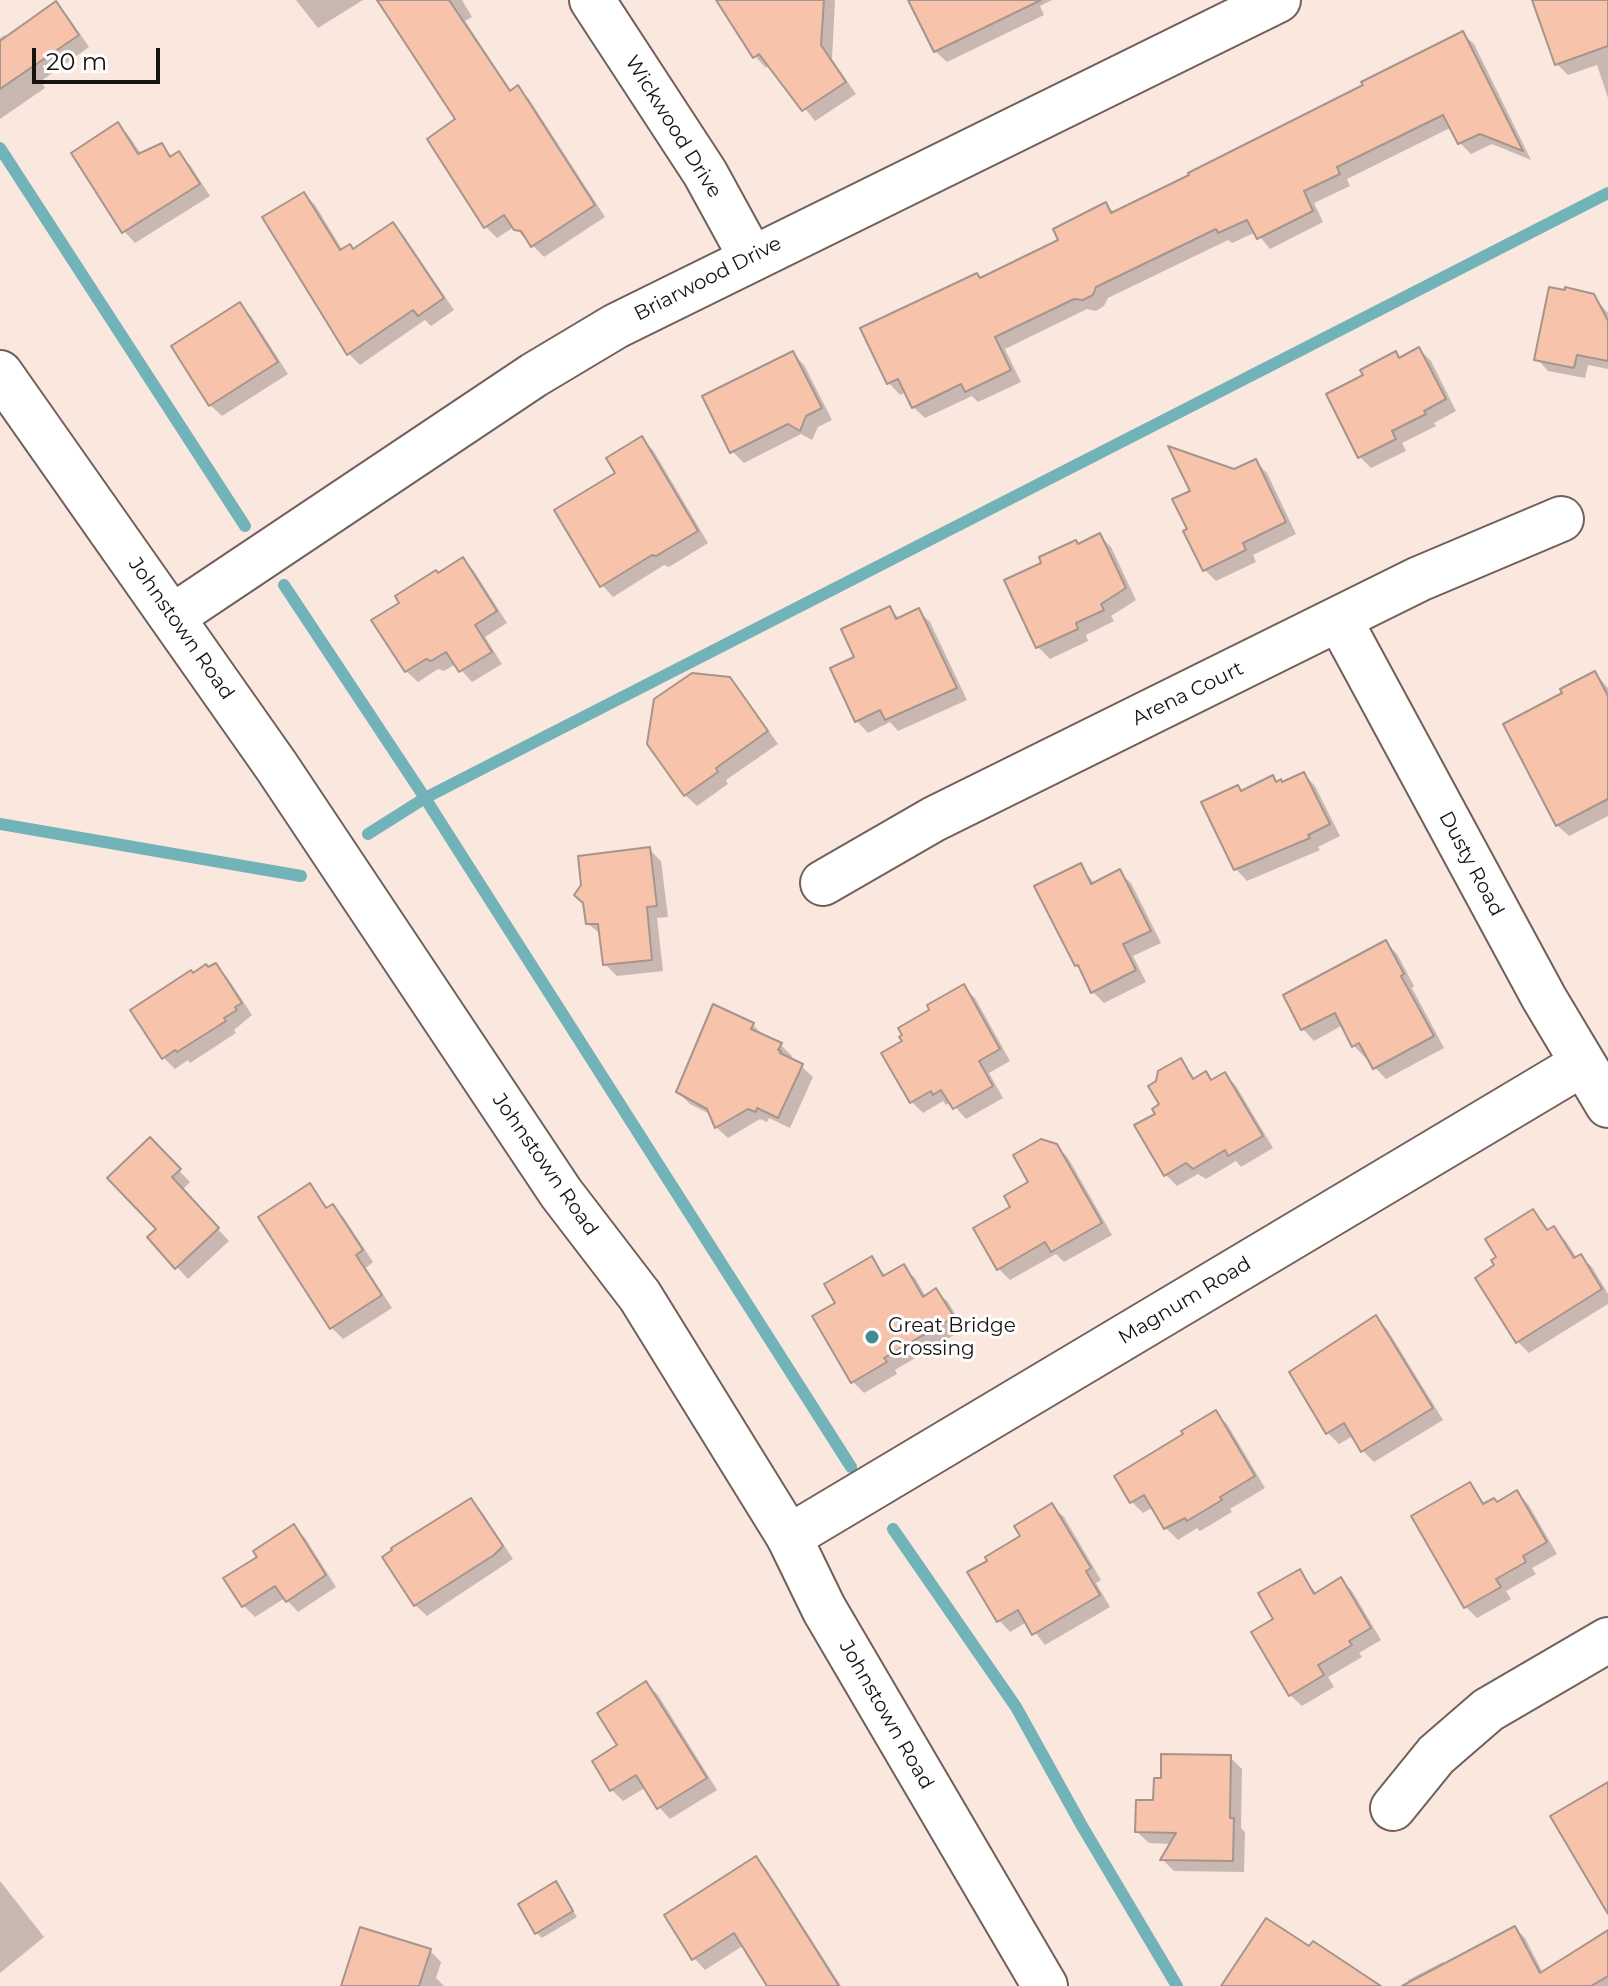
<!DOCTYPE html>
<html>
<head>
<meta charset="utf-8">
<style>
	body { margin:0 }
	#map { position:relative; width:1608px; height:1986px; overflow:hidden; background:#fae7de; font-family:Montserrat,sans-serif }
	canvas { display:block }
	.scale { position:absolute; left:32px; top:48px; width:128px; height:36px; box-sizing:border-box; border:4px solid #18120f; border-top:0; padding-left:10px; font-size:24px; line-height:28px; white-space:nowrap; color:#18120f; -webkit-text-stroke:6px #fff; paint-order:stroke }
</style>
</head>
<body>
<div id="map">
<canvas width="1608" height="1986"></canvas>
<div class="scale">20 m</div>
</div>
<script>
const c = document.querySelector('canvas').getContext('2d');
c.lineJoin = 'round';
function fillPath(path, color) { c.fillStyle = color; c.fill(path, 'evenodd'); }
const toPath = rows => new Path2D(rows.map(r => 'M' + r).join(''));
function strokePath(path, color, width, dash) { c.strokeStyle = color; c.lineWidth = width; c.lineCap = dash ? 'butt' : 'round'; c.setLineDash(dash || []); c.stroke(path); }
function label(font, color, halo, rows, align = 'center') {
  c.font = font + ' Montserrat,sans-serif'; c.lineWidth = 6; c.setLineDash([]); c.textBaseline = 'middle'; c.strokeStyle = halo; c.fillStyle = color; for (const [text, x, y, turn = 0] of rows) {
    c.save(); c.translate(x, y); c.rotate((+turn || 0) * Math.PI / 180); c.textAlign = isNaN(turn) ? turn : align; if (halo) c.strokeText(text, 0, 0); c.fillText(text, 0, 0); c.restore();
  }
}
const shadow = toPath([
	[296,0,363,0,318,28],
	[375,0,462,0,472,17,465,21,512,92,518,88,529,99,605,217,544,257,514,227,497,238,486,227,458,120,382,4,380,5],
	[726,0,835,0,832,59,856,94,815,121,770,65,766,68,755,56],
	[910,0,1052,0,1040,6,1044,15,947,62,935,51],
	[1549,0,1608,0,1608,98,1597,65,1568,75,1557,64],
	[56,4,67,15,89,47,41,81,45,88,0,119,0,38,5,35,8,38],
	[1462,33,1474,44,1531,160,1492,144,1471,154,1460,143,1452,127,1347,179,1350,186,1314,203,1323,222,1270,249,1256,232,1232,243,1228,240,1108,298,1104,306,1096,311,1087,309,1005,349,1021,382,978,402,972,396,925,418,913,407,906,392,900,395,889,383,863,329,981,280,1060,241,1106,205,1115,213,1366,86],
	[118,124,129,136,141,154,161,146,173,157,179,154,190,165,210,196,135,243,124,231],
	[304,194,315,205,343,251,354,251,392,224,404,236,454,310,431,326,425,320,360,365,349,354],
	[1593,296,1608,313,1608,369,1588,365,1585,378,1548,371,1537,359],
	[239,305,251,316,288,374,222,416,210,405],
	[1419,349,1431,361,1456,411,1434,423,1436,426,1402,443,1406,451,1371,468,1360,457,1366,376,1396,354,1401,359],
	[792,353,804,365,832,420,818,427,812,440,801,434,744,463,732,451],
	[641,439,653,450,708,543,669,567,664,565,613,597,602,585,618,474],
	[1255,461,1267,473,1296,534,1253,555,1256,562,1216,581,1205,570,1234,471],
	[1100,536,1111,547,1136,600,1111,616,1114,621,1086,635,1088,641,1050,659,1038,647,1007,581],
	[463,559,474,571,507,623,485,637,502,664,472,682,456,664,444,671,438,669,418,682,406,671,402,604],
	[890,609,900,619,919,611,930,622,967,700,898,731,890,722,868,733,857,721,856,658],
	[1595,673,1608,688,1608,816,1569,836,1557,825,1565,693],
	[729,679,741,691,778,744,726,780,728,784,697,806,685,795],
	[1304,774,1315,786,1340,836,1318,847,1320,850,1247,881,1236,869,1238,787,1243,792,1272,778,1282,784],
	[649,849,661,861,668,917,657,918,663,971,617,976,605,964,602,935,587,923],
	[1080,865,1095,884,1119,872,1131,883,1161,943,1133,956,1146,982,1104,1003,1093,992,1083,972,1076,965],
	[1386,943,1397,954,1414,986,1412,988,1444,1048,1386,1079,1354,1046,1343,1025,1314,1041,1303,1029,1286,996],
	[215,965,227,977,252,1015,234,1030,236,1033,190,1063,188,1060,175,1069,164,1058,208,969],
	[963,987,975,998,1010,1061,989,1073,1003,1098,966,1119,951,1102,946,1105,943,1101,923,1113,912,1102,904,1041,932,1011],
	[753,1025,764,1036,780,1044,792,1056,790,1060,801,1066,813,1077,790,1128,769,1118,767,1122,760,1119,728,1138,716,1127,712,1115,690,1104,678,1092],
	[1180,1061,1196,1080,1206,1074,1213,1081,1225,1074,1236,1086,1273,1148,1241,1167,1236,1161,1206,1179,1198,1174,1177,1186,1165,1174,1158,1114],
	[150,1140,190,1182,182,1190,229,1241,188,1279,150,1237,159,1229],
	[1056,1145,1068,1158,1112,1235,1064,1262,1056,1254,1010,1280,999,1269,976,1229,1013,1207],
	[309,1185,329,1209,333,1206,344,1218,373,1262,366,1268,392,1308,343,1339,332,1328],
	[1533,1211,1550,1231,1554,1228,1565,1240,1577,1258,1580,1256,1592,1267,1608,1294,1608,1304,1529,1353,1517,1341,1497,1266],
	[871,1259,887,1277,903,1267,915,1278,926,1297,936,1291,948,1302,964,1329,895,1370,897,1374,864,1393,852,1381],
	[1376,1318,1387,1329,1443,1420,1374,1462,1362,1450,1353,1436,1339,1444,1328,1433],
	[1215,1413,1227,1424,1265,1488,1230,1509,1232,1512,1200,1531,1197,1528,1178,1540,1166,1528,1153,1507,1143,1513,1132,1502,1185,1435],
	[1469,1485,1486,1505,1498,1504,1517,1493,1528,1504,1557,1554,1532,1568,1536,1574,1506,1591,1511,1599,1477,1618,1466,1607,1413,1517],
	[471,1501,482,1512,513,1559,427,1616,415,1605],
	[1052,1506,1064,1517,1101,1580,1096,1583,1110,1607,1045,1645,1027,1622,1010,1632,999,1620],
	[293,1527,305,1538,336,1587,298,1612,285,1598,255,1617,243,1605,260,1557],
	[1299,1572,1317,1594,1341,1580,1352,1591,1381,1640,1359,1653,1362,1657,1328,1677,1334,1687,1302,1706,1290,1695,1276,1620],
	[646,1684,658,1695,717,1790,670,1819,659,1807,646,1787,623,1801,612,1790,620,1746],
	[1230,1757,1242,1769,1241,1828,1245,1832,1244,1872,1174,1871,1163,1860,1172,1844,1149,1843,1137,1832,1155,1802],
	[756,1858,767,1870,841,1986,770,1986,744,1945,705,1970,694,1958],
	[0,1881,44,1937,0,1973],
	[556,1884,577,1917,542,1938,536,1932],
	[1515,1928,1525,1938,1543,1973,1608,1933,1608,1986,1411,1986,1408,1980,1443,1962,1446,1965],
	[430,1951,441,1962,436,1978,444,1986,343,1986]
]);
const stream = toPath([
	[0,148,245,526],
	[284,585,425,798,851,1467],
	[0,824,301,876],
	[368,834,425,798,1608,193],
	[893,1529,1016,1707,1082,1826,1177,1986]
]);
const building = toPath([
	[377,0,449,0,510,91,518,85,595,205,531,247,521,231,514,230,504,215,484,228,427,139,455,119,377,0],
	[716,0,824,0,821,45,846,82,802,111,759,54,753,58,716,0],
	[908,0,1041,0,934,52,908,0],
	[1532,0,1608,0,1608,46,1555,65,1532,0],
	[56,1,79,35,0,89,0,41,56,1],
	[1463,31,1523,151,1480,134,1458,144,1443,115,1337,167,1340,174,1304,191,1313,211,1257,239,1247,220,1218,233,1216,229,1096,287,1093,295,1083,300,1074,299,995,337,1011,370,965,392,961,384,912,408,898,379,887,384,860,328,977,273,980,278,1058,240,1053,229,1106,202,1111,213,1189,175,1188,173,1363,85,1361,82,1463,31],
	[118,122,138,154,162,143,170,157,179,151,200,184,122,233,71,153,118,122],
	[304,192,340,250,350,244,353,249,393,222,444,298,418,316,413,310,347,355,262,217,304,192],
	[1549,287,1565,290,1565,287,1594,294,1608,321,1608,361,1577,355,1574,368,1534,360,1549,287],
	[240,302,278,362,209,406,171,346,240,302],
	[1419,347,1446,399,1424,411,1426,414,1392,431,1396,439,1358,458,1326,394,1363,375,1360,370,1396,351,1399,358,1419,347],
	[793,351,822,408,806,416,800,431,788,424,730,453,702,396,793,351],
	[642,436,698,531,656,556,652,555,600,587,554,510,615,473,606,458,642,436],
	[1168,446,1234,469,1256,459,1286,522,1243,543,1246,550,1203,571,1183,531,1187,529,1172,499,1190,491,1168,446],
	[1100,533,1126,588,1101,604,1104,610,1076,623,1078,629,1036,648,1004,580,1041,563,1039,557,1076,540,1078,544,1100,533],
	[463,557,497,611,475,625,492,652,459,672,446,652,431,661,426,659,405,672,371,620,399,603,395,596,436,570,438,573,463,557],
	[890,606,896,619,919,608,957,688,885,720,880,710,855,722,830,668,854,657,841,629,890,606],
	[1595,671,1608,696,1608,799,1556,826,1503,724,1562,693,1560,689,1595,671],
	[692,673,730,677,768,731,716,768,718,772,684,796,647,744,654,699,692,673],
	[1304,772,1330,824,1308,835,1310,838,1234,870,1201,802,1238,785,1241,791,1273,775,1276,782,1281,779,1282,782,1304,772],
	[650,847,657,906,647,907,652,960,603,965,598,924,586,924,583,903,574,895,581,885,578,856,650,847],
	[1081,863,1091,884,1120,869,1151,931,1123,944,1136,970,1091,993,1078,965,1075,966,1034,886,1081,863],
	[1386,940,1404,974,1401,976,1434,1036,1373,1069,1359,1043,1352,1047,1335,1013,1301,1030,1283,995,1386,940],
	[216,963,242,1003,235,1007,237,1010,224,1018,226,1021,177,1052,175,1050,162,1059,130,1010,191,970,193,973,206,964,208,967,216,963],
	[964,984,1000,1049,979,1061,993,1086,953,1109,941,1090,933,1095,931,1091,910,1103,881,1053,902,1041,899,1037,902,1035,898,1028,929,1010,927,1005,964,984],
	[713,1004,754,1023,751,1029,782,1043,778,1050,781,1051,780,1053,803,1064,778,1118,757,1108,756,1112,748,1109,715,1128,707,1109,676,1092,713,1004],
	[1181,1058,1193,1079,1206,1071,1211,1080,1225,1072,1263,1136,1228,1156,1225,1150,1193,1169,1186,1163,1164,1176,1134,1125,1155,1114,1152,1109,1159,1104,1148,1086,1156,1081,1158,1071,1181,1058],
	[150,1137,181,1169,172,1177,219,1228,175,1269,147,1237,156,1229,107,1178,150,1137],
	[1041,1139,1057,1144,1102,1223,1051,1252,1045,1242,997,1270,973,1228,1010,1207,1004,1196,1028,1182,1013,1155,1041,1139],
	[310,1183,326,1208,333,1204,363,1250,356,1255,382,1295,330,1329,258,1217,310,1183],
	[1533,1209,1547,1230,1554,1226,1574,1258,1581,1254,1602,1289,1516,1343,1475,1278,1494,1265,1491,1260,1496,1257,1485,1239,1533,1209],
	[872,1256,883,1276,904,1264,923,1297,936,1288,954,1317,884,1358,887,1362,851,1383,812,1316,835,1303,824,1284,872,1256],
	[1376,1315,1433,1408,1361,1452,1344,1423,1326,1434,1289,1372,1376,1315],
	[1216,1410,1255,1476,1220,1497,1222,1500,1187,1521,1185,1518,1164,1529,1144,1495,1130,1503,1114,1476,1183,1434,1181,1431,1216,1410],
	[1470,1482,1483,1504,1494,1498,1497,1502,1517,1490,1547,1542,1523,1556,1526,1562,1496,1579,1501,1587,1464,1608,1411,1516,1470,1482],
	[471,1498,503,1546,494,1555,414,1606,382,1557,392,1550,391,1548,471,1498],
	[1052,1503,1091,1568,1086,1571,1100,1595,1032,1635,1018,1610,997,1622,967,1572,987,1561,985,1557,1020,1536,1014,1526,1052,1503],
	[294,1524,326,1575,286,1602,275,1586,242,1607,223,1578,257,1557,253,1551,294,1524],
	[1300,1569,1314,1594,1341,1577,1371,1628,1349,1641,1352,1645,1318,1665,1324,1675,1289,1696,1251,1632,1273,1619,1258,1593,1300,1569],
	[646,1681,707,1778,657,1809,636,1775,610,1791,592,1761,617,1745,597,1713,646,1681],
	[1161,1754,1231,1755,1230,1818,1234,1818,1233,1861,1160,1860,1176,1833,1135,1832,1136,1800,1153,1800,1154,1778,1161,1778,1161,1754],
	[1608,1782,1608,1914,1550,1816,1608,1782],
	[756,1856,777,1888,839,1986,767,1986,734,1933,692,1960,664,1915,756,1856],
	[556,1881,573,1911,535,1934,518,1904,556,1881],
	[1266,1918,1309,1946,1313,1941,1381,1986,1221,1986,1266,1918],
	[1515,1926,1540,1973,1608,1930,1608,1976,1591,1986,1402,1986,1515,1926],
	[360,1927,431,1949,419,1986,341,1986,360,1927]
]);
const minor = toPath([
	[592,0,705,173,751,257],
	[172,617,534,375,616,326,1278,0],
	[1339,619,1544,998,1608,1105],
	[823,883,934,819,1419,579,1561,519],
	[789,1537,1582,1064],
	[1393,1808,1436,1755,1488,1710,1608,1640]
]);
const secondary = toPath([
	[0,373,277,767,561,1193,640,1296,789,1537,824,1609,1045,1986]
]);
const markers = [
	[872,1337,8,"#438a90"]
];
const streetNames = [
	["Wickwood Drive",673,127,58],
	["Briarwood Drive",708,279,-27],
	["Johnstown Road",181,629,55],
	["Arena Court",1188,694,-26],
	["Dusty Road",1471,864,62],
	["Johnstown Road",545,1165,55],
	["Magnum Road",1185,1301,-31],
	["Johnstown Road",886,1715,60]
];
const poiNames = [
	["Great Bridge",888,1326],
	["Crossing",888,1349]
];
fillPath(shadow, '#0003');
strokePath(stream, '#71b3b8', 12);
fillPath(building, '#f7c4ab');
strokePath(building, '#a6958d', 2);
strokePath(minor, '#706059', 48);
strokePath(secondary, '#706059', 48);
strokePath(minor, '#fff', 44);
strokePath(secondary, '#fff', 44);
for (const [x, y, r, color] of markers) { const dot = new Path2D(); dot.arc(x, y, r, 0, 2 * Math.PI); c.fillStyle = color; c.fill(dot); strokePath(dot, '#fff', 3); }
label('20px', '#18120f', '#fff', streetNames);
label('20px', '#18120f', '#fff', poiNames, 'left');
</script>
</body>
</html>
